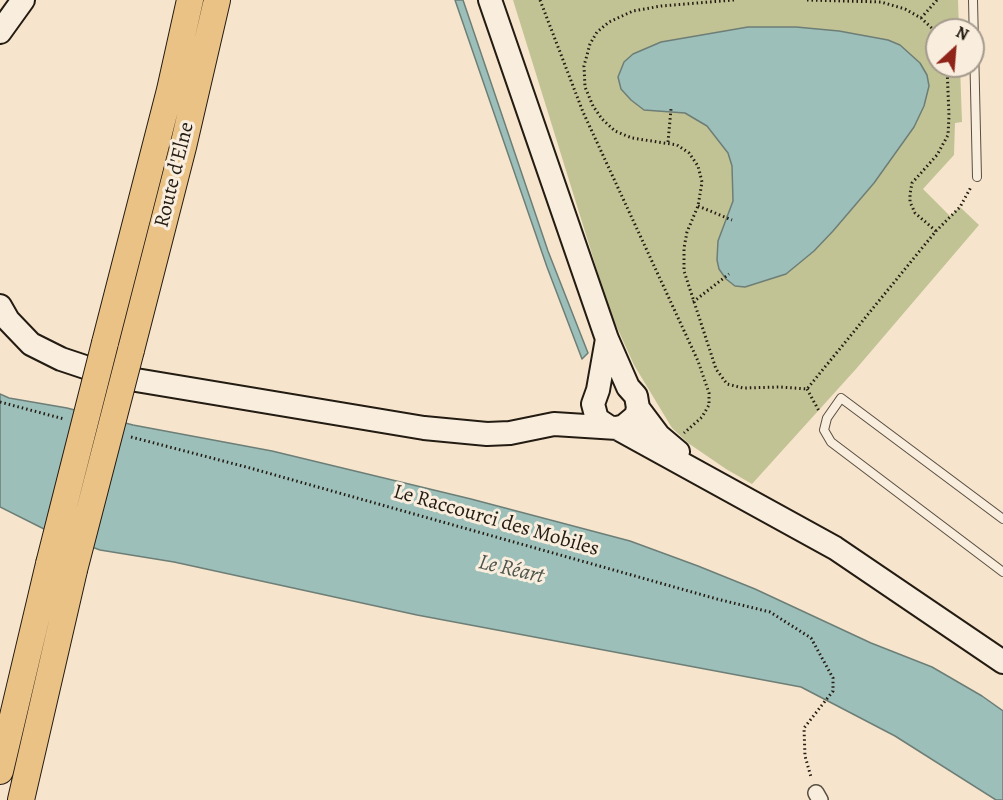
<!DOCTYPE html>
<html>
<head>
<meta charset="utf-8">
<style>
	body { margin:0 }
	#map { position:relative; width:1003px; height:800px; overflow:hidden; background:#f6e5cc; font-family:Alegreya,serif }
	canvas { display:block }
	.north { position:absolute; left:925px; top:18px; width:60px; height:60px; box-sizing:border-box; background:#f9eede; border:2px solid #a49a8d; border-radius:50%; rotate:26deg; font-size:16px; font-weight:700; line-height:24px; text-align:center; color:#241c13 }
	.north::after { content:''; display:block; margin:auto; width:21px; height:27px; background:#8f2418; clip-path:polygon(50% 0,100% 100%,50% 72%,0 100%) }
</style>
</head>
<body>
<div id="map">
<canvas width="1003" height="800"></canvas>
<div class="north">N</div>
</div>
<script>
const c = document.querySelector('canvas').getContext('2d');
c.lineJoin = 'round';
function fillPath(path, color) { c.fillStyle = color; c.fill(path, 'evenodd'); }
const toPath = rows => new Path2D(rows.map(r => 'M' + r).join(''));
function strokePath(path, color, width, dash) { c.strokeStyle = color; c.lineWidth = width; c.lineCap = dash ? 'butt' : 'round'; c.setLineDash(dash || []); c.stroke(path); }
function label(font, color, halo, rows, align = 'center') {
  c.font = font + ' Alegreya,serif'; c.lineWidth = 6; c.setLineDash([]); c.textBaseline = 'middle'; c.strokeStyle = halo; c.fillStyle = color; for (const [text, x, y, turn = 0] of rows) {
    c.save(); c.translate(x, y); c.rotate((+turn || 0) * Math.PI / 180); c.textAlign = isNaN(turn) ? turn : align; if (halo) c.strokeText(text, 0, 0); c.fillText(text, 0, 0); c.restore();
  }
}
const green = toPath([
	[513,0,958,0,959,30,937,30,937,66,960,66,962,122,955,123,954,155,923,189,950,216,960,207,979,225,856,369,752,484,726,469,688,443,672,428,634,365,610,312]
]);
const water = toPath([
	[455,0,463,0,548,251,588,353,582,359,547,267,455,0],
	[748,27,796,27,839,31,888,40,900,45,920,63,927,75,929,86,924,106,914,127,874,183,833,231,814,251,786,274,745,287,735,286,726,279,719,269,717,260,718,241,733,201,732,166,728,153,707,126,685,113,644,110,631,100,621,89,618,77,624,62,633,54,661,42,748,27],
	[0,394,9,398,67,408,133,425,272,451,471,499,630,541,698,566,755,589,871,643,932,667,982,696,1003,711,1003,800,996,800,895,736,801,687,417,615,174,562,100,550,48,531,0,507,0,394]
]);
const path = toPath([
	[540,0,583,112,698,361,709,393,709,405,702,417,684,433],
	[734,0,661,6,633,11,609,22,597,32,590,44,584,66,585,87,593,106,602,119,615,131,632,138,677,145,689,153,698,166,702,182,698,206,687,232,684,248,684,271,716,369,727,384,743,388,780,387,807,389,936,231,960,207,971,187],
	[807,0,881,2,905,9,921,18,937,33],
	[921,18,937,0],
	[668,142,671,109],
	[698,206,732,220],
	[936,231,915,213,910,202,910,194,912,183,937,155,948,135,949,116,947,66],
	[693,302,729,274],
	[807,389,819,411],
	[0,402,64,419],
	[131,437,250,468,717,599,770,612,811,638,833,678,833,691,804,728,805,756,811,777]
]);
const service = toPath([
	[973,0,977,177],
	[1003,519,841,398,827,418,824,430,831,442,1003,572]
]);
const minor = toPath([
	[816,793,820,800]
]);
const secondary = toPath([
	[0,32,23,0],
	[0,306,8,320,31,344,61,359,112,376,424,428,487,434,510,433,554,424,617,428,624,426,636,416,638,408,636,396,628,387,607,339,490,0],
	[607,339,598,390,593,404,597,419,609,427],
	[638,408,659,436,678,452],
	[617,428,835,548,1003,662]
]);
const trunk = toPath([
	[105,343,170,90,190,0],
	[131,350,183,147,217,0],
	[0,771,49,564],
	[21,800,74,570]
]);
const trunkBridge = toPath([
	[49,564,105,343],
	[74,570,131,350]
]);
const streetNames = [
	["Route d'Elne",175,175,-76],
	["Le Raccourci des Mobiles",496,521,16]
];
const waterNames = [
	["Le Réart",511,570,13]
];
fillPath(green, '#c2c394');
fillPath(water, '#9dbfb9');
strokePath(water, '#6d7e77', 1.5);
strokePath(service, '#584e41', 10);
strokePath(minor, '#584e41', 18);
strokePath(secondary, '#241c13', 26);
strokePath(trunk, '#241c13', 28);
strokePath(path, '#241c13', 3, [1.5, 3]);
strokePath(service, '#f9eede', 8);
strokePath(minor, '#f9eede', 15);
strokePath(secondary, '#f9eede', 22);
strokePath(trunk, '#ebc286', 26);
strokePath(trunkBridge, '#241c13', 28, []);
strokePath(trunkBridge, '#ebc286', 26);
label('21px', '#241c13', '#f9eede', streetNames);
label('italic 22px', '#4e554d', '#f9eede', waterNames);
</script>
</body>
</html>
